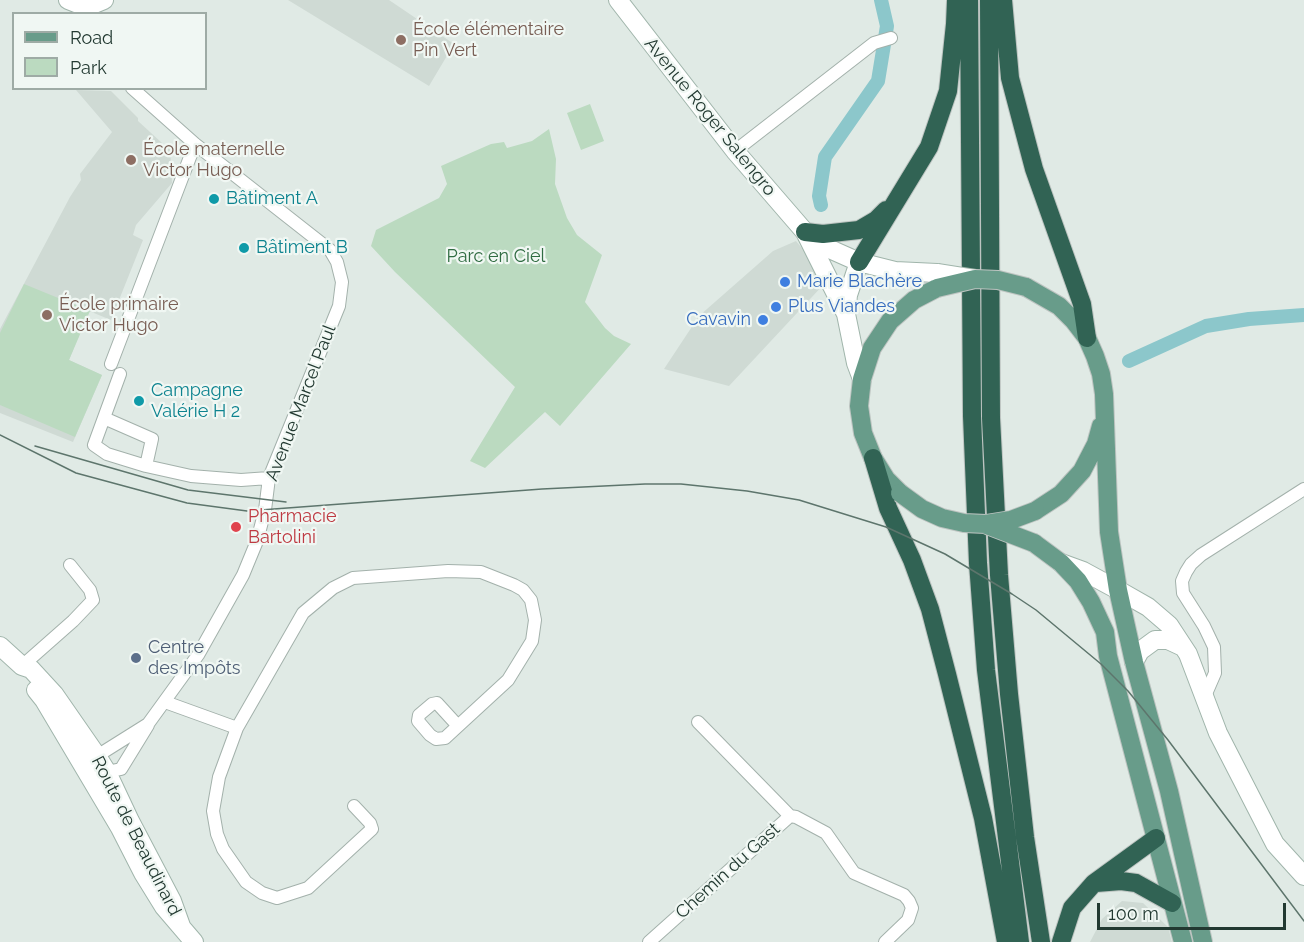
<!DOCTYPE html>
<html>
<head>
<meta charset="utf-8">
<style>
	body { margin:0 }
	#map { position:relative; width:1304px; height:942px; overflow:hidden; background:#e0eae5; font-family:Raleway,sans-serif }
	canvas { display:block }
	.legend { position:absolute; left:12px; top:12px; width:195px; height:78px; box-sizing:border-box; background:#f0f7f3; border:2px solid #9eaba5; margin:0; padding:8px 10px; list-style:none; font-size:18px; color:#223931 }
	.legend li { display:flex; align-items:center; gap:12px; height:30px }
	.legend b { width:30px; border:2px solid #9eaba5 }
	.scale { position:absolute; left:1097px; top:903px; width:189px; height:27px; box-sizing:border-box; border:3px solid #223931; border-top:0; padding-left:8px; font-size:18px; line-height:21px; white-space:nowrap; color:#223931; -webkit-text-stroke:4px #f0f7f3; paint-order:stroke }
</style>
</head>
<body>
<div id="map">
<canvas width="1304" height="942"></canvas>
<ul class="legend">
<li><b style="height:8px;background:#689c8a"></b>Road</li>
<li><b style="height:16px;background:#bbdac0"></b>Park</li>
</ul>
<div class="scale">100 m</div>
</div>
<script>
const c = document.querySelector('canvas').getContext('2d');
c.lineJoin = 'round';
function fillPath(path, color) { c.fillStyle = color; c.fill(path, 'evenodd'); }
const toPath = rows => new Path2D(rows.map(r => 'M' + r).join(''));
function strokePath(path, color, width, dash) { c.strokeStyle = color; c.lineWidth = width; c.lineCap = dash ? 'butt' : 'round'; c.setLineDash(dash || []); c.stroke(path); }
function label(font, color, halo, rows, align = 'center') {
  c.font = font + ' Raleway,sans-serif'; c.lineWidth = 4.5; c.setLineDash([]); c.textBaseline = 'middle'; c.strokeStyle = halo; c.fillStyle = color; for (const [text, x, y, turn = 0] of rows) {
    c.save(); c.translate(x, y); c.rotate((+turn || 0) * Math.PI / 180); c.textAlign = isNaN(turn) ? turn : align; if (halo) c.strokeText(text, 0, 0); c.fillText(text, 0, 0); c.restore();
  }
}
const built = toPath([
	[288,0,389,0,454,44,429,86],
	[76,90,111,91,138,118,138,121,162,143,161,146,170,146,172,183,136,225,133,235,143,240,111,320,89,311,69,360,102,375,73,442,0,413,0,329,70,197,81,180,80,174,112,132],
	[796,241,811,259,825,283,729,386,664,369,699,316,773,251],
	[1122,901,1143,903,1168,927,1172,942,1090,942,1102,919]
]);
const green = toPath([
	[590,104,604,141,581,150,567,113],
	[549,129,556,159,555,184,567,218,577,235,602,255,585,302,605,328,614,336,631,344,560,426,545,412,485,468,470,461,515,387,395,272,371,246,376,230,439,198,447,184,441,166,491,144,504,142,507,148,532,141],
	[24,284,90,311,69,360,102,375,75,437,0,405,0,333]
]);
const canal = toPath([
	[821,205,819,196,825,157,878,81,887,26,881,0],
	[1129,361,1206,326,1249,319,1304,315]
]);
const street = toPath([
	[735,151,874,43,891,38],
	[111,364,195,144],
	[120,374,94,445,107,454,146,466,191,476,241,480,269,478],
	[104,418,152,439,146,466],
	[22,666,73,621,93,600,90,590,70,565],
	[1205,696,1215,673,1214,647,1204,626,1183,593,1182,581,1186,572,1191,564,1201,555,1304,489],
	[165,702,237,728],
	[698,722,790,816],
	[97,756,148,724,198,655,243,575,257,541,265,510,269,478,339,306,342,282,337,262,330,250,195,144,132,88],
	[100,770,107,772,121,769,148,725],
	[354,806,370,823,372,829,308,888,277,898,262,893,246,882,223,849,217,834,213,811,219,777,237,728,303,613,333,588,353,578,448,571,481,572,514,585,523,590,531,600,535,620,532,641,508,680,458,726,445,738,436,739,430,735,418,721,419,715,432,704,437,703,458,726],
	[649,942,790,816,796,817,826,833,854,873,904,895,909,901,912,908,908,920,885,942]
]);
const secondary = toPath([
	[68,0,83,6,92,5,104,0],
	[618,0,735,151,805,232,846,314,856,363,862,379],
	[806,233,832,250,859,262,895,271,937,273],
	[846,314,848,295,859,262],
	[1061,563,1083,571,1118,590,1148,607,1169,625,1188,654,1218,733,1275,844,1304,876],
	[0,646,22,666,31,669,54,694,97,756,107,772,130,821,172,901,181,926],
	[1134,662,1140,651,1155,640,1168,640,1183,647],
	[36,690,44,700,120,828,143,873,164,907,194,942]
]);
const primary = toPath([
	[1026,287,1059,306,1074,321,1087,338,1095,356,1101,374,1104,394,1109,532,1118,590,1134,662,1169,791,1203,942],
	[900,493,886,479,873,458,863,433,859,406,862,379,872,348,890,321,914,300,937,288],
	[1035,511,1061,494,1082,471,1096,444,1101,426],
	[1034,543,1061,563,1078,581,1091,602,1105,632,1108,656,1183,942]
]);
const highway = toPath([
	[969,0,972,416,978,563,986,670,1020,942],
	[989,0,991,418,999,575,1009,694,1025,837,1041,942],
	[1003,0,1010,78,1034,169,1082,304,1087,338],
	[805,232,823,234,859,230,876,220,886,210],
	[859,262,929,147,948,91,955,24,956,0],
	[873,458,888,508,912,560,930,609,947,674,983,818,1006,942],
	[1096,883,1121,881,1136,883,1172,903],
	[1061,942,1072,908,1094,883,1156,838]
]);
const tram = toPath([
	[0,435,76,473,187,503,247,511,542,489,645,484,681,484,747,491,799,500,886,527,945,554,1012,594,1036,610,1101,664,1128,691,1168,740,1304,921],
	[35,446,188,490,286,502]
]);
const secondaryBridge = toPath([
	[937,273,975,279]
]);
const primaryBridge = toPath([
	[937,288,975,279,998,280,1026,287],
	[900,493,922,509,942,518,964,523,986,524,1011,520,1035,511],
	[987,525,1034,543]
]);
const markers = [
	[401,40,6,"#8d6e63"],
	[131,160,6,"#8d6e63"],
	[214,199,6,"#0f9aa8"],
	[244,248,6,"#0f9aa8"],
	[785,282,6,"#3f7fe0"],
	[776,307,6,"#3f7fe0"],
	[47,315,6,"#8d6e63"],
	[763,320,6,"#3f7fe0"],
	[139,401,6,"#0f9aa8"],
	[236,527,6,"#e0444e"],
	[136,658,6,"#5c6f8a"]
];
const educationNames = [
	["École élémentaire",413,30],
	["Pin Vert",413,51],
	["École maternelle",143,150],
	["Victor Hugo",143,171],
	["École primaire",59,305],
	["Victor Hugo",59,326]
];
const streetNames = [
	["Avenue Roger Salengro",710,117,51],
	["Avenue Marcel Paul",301,403,-69],
	["Route de Beaudinard",136,836,63],
	["Chemin du Gast",728,871,-42]
];
const cultureNames = [
	["Bâtiment A",226,199],
	["Bâtiment B",256,248],
	["Campagne",151,391],
	["Valérie H 2",151,412]
];
const parkNames = [
	["Parc en Ciel",496,257]
];
const shopNames = [
	["Marie Blachère",797,282],
	["Plus Viandes",788,307],
	["Cavavin",751,320,"right"]
];
const healthNames = [
	["Pharmacie",248,517],
	["Bartolini",248,538]
];
const serviceNames = [
	["Centre",148,648],
	["des Impôts",148,669]
];
fillPath(built, '#cfdad4');
fillPath(green, '#bbdac0');
strokePath(canal, '#8cc7cb', 14);
strokePath(street, '#a3b1ab', 14);
strokePath(secondary, '#a0b5ab', 20);
strokePath(primary, '#bdc4c1', 20);
strokePath(highway, '#bdc4c1', 20);
strokePath(street, '#fff', 12);
strokePath(secondary, '#fff', 18);
strokePath(primary, '#689c8a', 18);
strokePath(highway, '#316354', 18);
strokePath(tram, '#5d756c', 1.5);
strokePath(secondaryBridge, '#a0b5ab', 20, []);
strokePath(primaryBridge, '#bdc4c1', 20, []);
strokePath(secondaryBridge, '#fff', 18);
strokePath(primaryBridge, '#689c8a', 18);
for (const [x, y, r, color] of markers) { const dot = new Path2D(); dot.arc(x, y, r, 0, 2 * Math.PI); c.fillStyle = color; c.fill(dot); strokePath(dot, '#f0f7f3', 2); }
label('18px', '#785e54', '#f0f7f3', educationNames, 'left');
label('18px', '#223931', '#f0f7f3', streetNames);
label('18px', '#0d838f', '#f0f7f3', cultureNames, 'left');
label('18px', '#306c42', '#f0f7f3', parkNames);
label('18px', '#366cbe', '#f0f7f3', shopNames, 'left');
label('18px', '#be3a42', '#f0f7f3', healthNames, 'left');
label('18px', '#4e5e75', '#f0f7f3', serviceNames, 'left');
</script>
</body>
</html>
